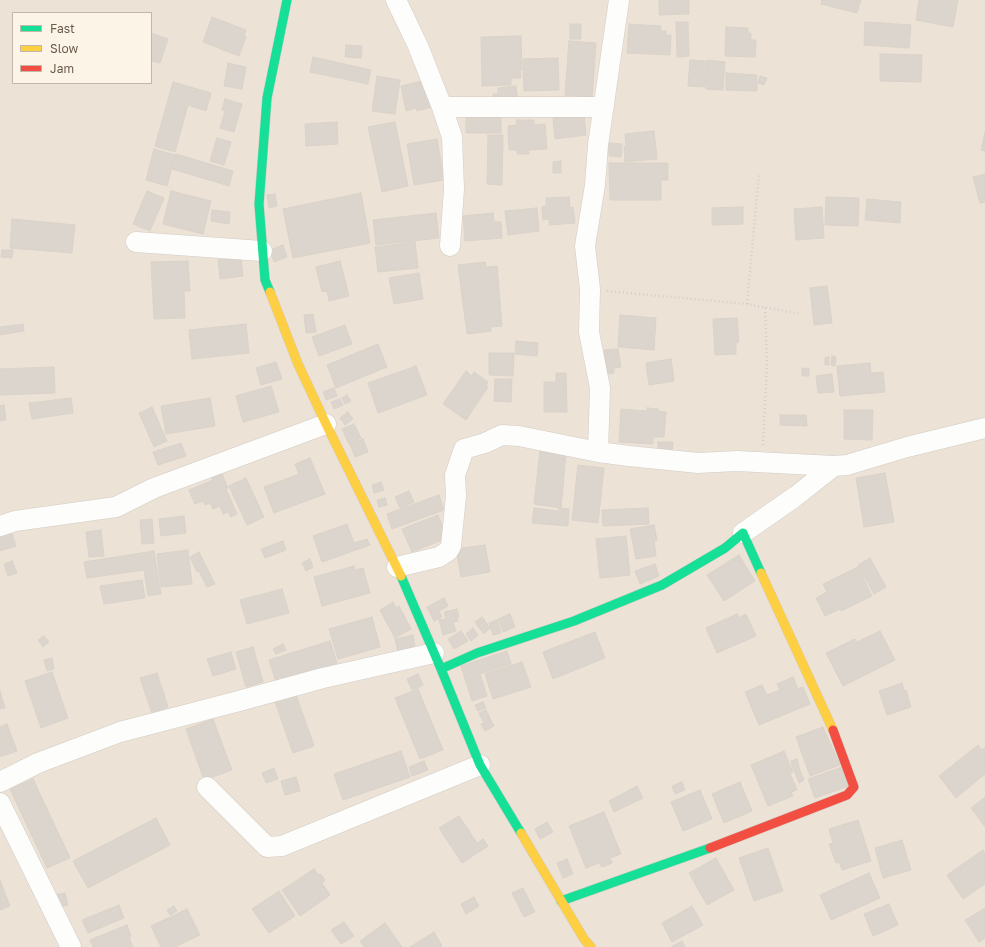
<!DOCTYPE html>
<html>
<head>
<meta charset="utf-8">
<style>
	body { margin:0 }
	#map { position:relative; width:985px; height:947px; overflow:hidden; background:#f3efe7; font-family:"Golos Text",sans-serif }
	canvas { display:block }
	.legend { position:absolute; left:12px; top:12px; width:140px; height:72px; box-sizing:border-box; background:#fcf5e7; border:1px solid #c2b7a9; margin:0; padding:5px 7px; list-style:none; font-size:12px; color:#6c5a4c }
	.legend li { display:flex; align-items:center; gap:8px; height:20px }
	.legend b { width:20px; border:1px solid #c2b7a9 }
</style>
</head>
<body>
<div id="map">
<canvas width="985" height="947"></canvas>
<ul class="legend">
<li><b style="height:5px;background:#16e098"></b>Fast</li>
<li><b style="height:5px;background:#ffcf43"></b>Slow</li>
<li><b style="height:5px;background:#f24e42"></b>Jam</li>
</ul>
</div>
<script>
const c = document.querySelector('canvas').getContext('2d');
c.lineJoin = 'round';
function fillPath(path, color) { c.fillStyle = color; c.fill(path, 'evenodd'); }
const toPath = rows => new Path2D(rows.map(r => 'M' + r).join(''));
function strokePath(path, color, width, dash) { c.strokeStyle = color; c.lineWidth = width; c.lineCap = dash ? 'butt' : 'round'; c.setLineDash(dash || []); c.stroke(path); }
const residential = toPath([
	[0,0,985,0,985,947,0,947],
	[13,13,151,13,151,83,13,83]
]);
const building = toPath([
	[659,0,689,0,689,14,659,15,659,0],
	[822,0,861,0,857,13,821,4,822,0],
	[919,0,958,0,953,27,916,20,919,0],
	[212,17,246,30,244,36,246,37,239,56,203,42,212,17],
	[676,22,688,22,689,56,677,57,676,22],
	[865,22,911,25,909,48,864,45,865,22],
	[570,24,581,24,581,39,570,39,570,24],
	[629,24,661,26,661,31,666,31,666,35,671,35,670,55,627,53,629,24],
	[726,27,748,28,748,33,751,33,751,40,756,40,755,57,725,56,726,27],
	[151,33,168,39,160,63,151,61,151,33],
	[521,36,522,70,520,70,521,78,511,78,511,85,482,86,481,37,521,36],
	[569,41,596,43,592,97,565,95,569,41],
	[346,45,362,46,361,58,345,57,346,45],
	[880,54,922,55,921,82,880,81,880,54],
	[313,57,371,70,368,84,310,72,313,57],
	[558,58,559,90,524,91,523,59,558,58],
	[690,60,707,61,705,87,688,86,690,60],
	[708,60,725,62,723,90,706,89,708,60],
	[228,63,246,67,242,89,224,86,228,63],
	[726,73,757,75,757,91,726,90,726,73],
	[377,76,400,80,395,114,372,111,377,76],
	[760,76,767,78,764,85,758,83,760,76],
	[426,80,432,107,417,111,416,108,406,111,401,86,426,80],
	[173,82,211,93,206,111,188,105,175,152,155,146,173,82],
	[516,86,518,103,493,101,493,94,498,94,498,88,516,86],
	[225,99,242,104,234,132,220,128,225,111,222,110,225,99],
	[584,115,586,135,555,139,553,118,584,115],
	[466,116,501,116,501,133,466,133,466,116],
	[516,120,534,120,534,125,545,124,547,149,528,150,529,154,517,154,517,150,509,150,508,126,517,125,516,120],
	[337,122,338,144,306,146,305,124,337,122],
	[395,122,408,186,382,192,368,127,395,122],
	[654,131,657,159,625,162,624,147,626,146,625,134,654,131],
	[985,132,985,151,981,150,985,132],
	[488,135,503,135,502,185,487,184,488,135],
	[217,138,231,142,224,165,210,161,217,138],
	[437,139,444,180,414,185,407,144,437,139],
	[609,143,622,144,621,157,609,156,609,143],
	[154,149,175,155,167,186,146,180,154,149],
	[176,154,233,171,229,186,172,169,176,154],
	[561,161,561,173,553,173,553,162,561,161],
	[609,163,668,163,668,180,661,180,661,200,610,200,609,163],
	[985,174,985,202,980,203,973,177,985,174],
	[147,191,164,198,150,231,133,224,147,191],
	[171,191,211,201,203,234,163,224,171,191],
	[361,193,370,243,293,258,283,209,361,193],
	[275,194,277,206,269,208,267,195,275,194],
	[569,197,570,208,573,207,575,223,549,225,549,219,543,220,542,207,546,206,546,198,569,197],
	[826,197,859,198,858,226,825,225,826,197],
	[867,199,901,202,900,223,865,220,867,199],
	[743,207,743,224,712,225,712,208,743,207],
	[822,207,824,238,796,240,794,209,822,207],
	[537,208,539,231,508,235,505,211,537,208],
	[212,210,230,212,229,224,211,221,212,210],
	[436,213,439,238,376,245,373,220,436,213],
	[493,213,494,222,501,222,502,238,465,241,463,216,493,213],
	[12,219,75,225,72,253,10,248,12,219],
	[415,242,418,268,378,272,375,247,415,242],
	[283,245,287,257,274,262,270,250,283,245],
	[2,250,13,250,12,258,1,257,2,250],
	[241,257,243,276,220,279,218,260,241,257],
	[188,261,190,291,184,291,185,318,154,319,151,262,188,261],
	[340,261,349,296,329,301,327,291,322,292,316,267,340,261],
	[485,262,486,267,497,266,502,326,491,327,491,331,467,334,458,265,485,262],
	[419,273,423,299,394,304,389,278,419,273],
	[827,286,832,323,814,325,810,288,827,286],
	[313,314,316,332,306,333,304,315,313,314],
	[620,315,656,318,654,350,618,347,620,315],
	[737,318,739,342,736,343,736,354,715,355,713,319,737,318],
	[23,324,24,331,0,335,0,327,23,324],
	[246,324,249,353,192,359,189,330,246,324],
	[345,325,352,344,319,356,312,337,345,325],
	[516,341,538,343,537,356,515,354,516,341],
	[378,344,387,367,336,388,327,365,378,344],
	[618,349,621,367,614,368,614,373,607,374,604,350,618,349],
	[489,353,514,353,513,376,489,375,489,353],
	[832,356,836,357,835,366,831,365,832,356],
	[829,357,829,365,825,365,825,358,829,357],
	[671,359,674,381,649,385,646,363,671,359],
	[276,362,282,379,261,385,256,368,276,362],
	[870,363,871,373,883,372,885,392,840,396,837,366,870,363],
	[416,366,427,395,378,413,368,383,416,366],
	[54,367,55,393,0,395,0,369,54,367],
	[802,368,809,369,809,376,802,376,802,368],
	[466,371,472,376,474,372,488,382,486,385,488,387,466,420,443,404,466,371],
	[556,373,566,373,567,412,544,412,544,382,556,382,556,373],
	[832,374,834,392,818,393,816,376,832,374],
	[495,379,512,379,511,402,494,401,495,379],
	[271,386,279,412,243,422,236,396,271,386],
	[334,388,337,396,326,400,323,392,334,388],
	[347,395,351,401,345,404,342,398,347,395],
	[71,398,73,413,32,419,29,403,71,398],
	[210,398,215,426,166,434,161,406,210,398],
	[340,399,343,405,334,409,331,402,340,399],
	[4,405,6,420,0,421,0,406,4,405],
	[152,407,167,441,154,447,139,413,152,407],
	[647,408,658,409,658,411,666,412,664,437,653,437,653,444,619,442,621,409,647,411,647,408],
	[844,410,873,410,872,440,844,439,844,410],
	[348,412,353,419,345,425,340,418,348,412],
	[780,415,806,415,807,426,780,425,780,415],
	[354,424,361,438,349,444,342,429,354,424],
	[363,439,368,452,355,457,350,444,363,439],
	[658,442,673,442,672,453,658,453,658,442],
	[181,443,186,456,158,465,153,452,181,443],
	[540,450,566,453,561,508,534,504,540,450],
	[310,458,325,494,274,513,264,487,299,474,295,464,310,458],
	[578,465,604,468,598,523,572,520,578,465],
	[885,473,894,522,864,527,856,478,885,473],
	[222,474,228,488,226,489,237,514,231,517,228,512,223,514,220,506,213,509,210,503,205,505,203,501,195,504,189,490,213,480,212,478,222,474],
	[246,478,264,517,247,525,229,486,246,478],
	[381,482,384,490,374,493,372,485,381,482],
	[409,491,414,502,400,508,395,497,409,491],
	[439,495,444,510,392,529,387,514,439,495],
	[385,498,387,505,379,507,377,500,385,498],
	[534,508,558,511,559,508,569,509,568,526,532,523,534,508],
	[648,508,649,524,603,526,602,510,648,508],
	[438,515,447,538,412,552,402,529,438,515],
	[184,516,186,533,161,536,159,519,184,516],
	[152,519,154,543,142,544,140,520,152,519],
	[347,524,354,543,367,539,370,545,322,562,313,536,347,524],
	[654,525,657,540,654,541,656,556,636,559,630,529,654,525],
	[101,530,104,556,89,557,86,532,101,530],
	[12,534,16,546,0,551,0,538,12,534],
	[626,536,630,575,600,578,596,539,626,536],
	[283,541,286,550,265,558,261,549,283,541],
	[485,545,490,572,461,577,456,549,485,545],
	[188,550,192,584,161,587,157,554,188,550],
	[154,551,161,594,148,596,144,570,87,578,84,562,154,551],
	[199,552,215,584,207,587,199,571,197,572,190,557,199,552],
	[739,555,755,581,724,601,707,575,739,555],
	[870,558,886,587,874,594,858,565,870,558],
	[310,559,313,567,306,571,302,563,310,559],
	[12,561,17,573,8,576,4,564,12,561],
	[655,564,659,576,640,584,635,571,655,564],
	[354,566,355,570,363,568,370,593,322,606,314,577,354,566],
	[858,567,872,596,841,611,840,609,825,616,816,598,827,592,823,584,858,567],
	[142,580,145,598,104,604,100,586,142,580],
	[282,589,289,613,247,624,240,600,282,589],
	[444,598,448,606,439,611,442,617,434,621,427,607,444,598],
	[393,602,396,608,399,606,411,629,395,638,380,610,393,602],
	[457,609,459,617,457,617,458,621,453,622,456,631,443,635,439,620,446,619,444,612,457,609],
	[510,614,515,627,503,632,498,619,510,614],
	[737,614,739,618,746,614,756,636,717,653,706,628,737,614],
	[372,617,380,647,338,659,329,629,372,617],
	[482,617,490,628,484,634,475,622,482,617],
	[497,620,501,633,493,635,489,623,497,620],
	[473,628,478,635,471,641,466,634,473,628],
	[461,631,468,641,454,649,448,639,461,631],
	[880,631,895,660,843,686,826,653,855,639,857,642,880,631],
	[595,632,605,658,553,679,543,652,595,632],
	[413,635,415,647,398,651,395,639,413,635],
	[44,636,49,642,43,647,38,640,44,636],
	[330,641,337,663,276,682,269,660,330,641],
	[283,644,286,650,276,654,273,649,283,644],
	[253,647,263,682,246,687,236,652,253,647],
	[507,651,511,664,480,674,487,696,472,701,461,666,507,651],
	[231,652,236,669,213,676,207,659,231,652],
	[52,658,54,669,47,671,44,660,52,658],
	[522,662,531,687,493,699,485,674,522,662],
	[52,672,68,718,41,728,25,681,52,672],
	[157,673,168,707,152,713,140,678,157,673],
	[418,674,423,685,412,690,407,679,418,674],
	[793,677,798,689,803,687,810,704,759,725,745,692,762,685,767,695,780,690,777,684,793,677],
	[902,683,904,691,906,690,911,707,887,715,879,691,902,683],
	[294,689,314,746,293,753,273,696,294,689],
	[418,689,443,750,420,759,395,698,418,689],
	[0,691,5,708,0,709,0,691],
	[483,702,486,708,478,711,475,705,483,702],
	[486,710,490,718,483,721,479,713,486,710],
	[213,719,232,770,204,780,186,729,213,719],
	[490,719,494,726,485,731,481,724,490,719],
	[7,724,17,751,0,757,0,727,7,724],
	[823,727,840,765,810,776,796,737,823,727],
	[978,745,982,750,985,747,985,774,956,798,939,776,978,745],
	[401,751,410,777,343,800,334,774,401,751],
	[784,751,793,772,790,773,797,790,791,792,793,796,768,806,751,765,784,751],
	[797,759,799,767,793,769,791,761,797,759],
	[424,761,428,770,412,776,409,767,424,761],
	[845,766,852,785,815,798,808,779,845,766],
	[274,768,278,779,266,783,262,773,274,768],
	[799,768,804,780,799,783,794,770,799,768],
	[296,777,300,791,285,795,281,781,296,777],
	[33,779,70,858,47,868,10,789,33,779],
	[682,782,685,790,675,794,672,786,682,782],
	[740,782,752,811,724,823,712,794,740,782],
	[637,786,643,798,614,812,609,801,637,786],
	[700,790,712,819,683,831,671,802,700,790],
	[985,797,985,827,971,808,985,797],
	[604,812,621,854,610,858,612,863,602,867,599,863,586,868,569,826,604,812],
	[459,816,477,843,483,839,488,846,462,863,439,828,459,816],
	[156,818,170,845,88,888,73,861,156,818],
	[858,820,871,861,842,870,839,862,836,863,829,844,833,843,829,829,858,820],
	[547,822,553,832,540,839,535,829,547,822],
	[902,840,911,870,883,878,875,848,902,840],
	[768,848,783,891,754,901,739,858,768,848],
	[983,850,985,854,985,884,963,899,947,875,983,850],
	[716,858,734,890,707,905,689,873,716,858],
	[567,859,573,874,563,878,557,863,567,859],
	[314,869,319,875,321,874,325,880,322,883,330,895,300,916,282,890,314,869],
	[869,873,880,898,831,920,820,895,869,873],
	[0,880,10,906,0,910,0,880],
	[523,888,535,912,524,917,512,893,523,888],
	[279,891,295,916,269,933,252,909,279,891],
	[65,893,68,905,57,907,55,895,65,893],
	[474,897,479,906,466,914,461,904,474,897],
	[889,904,898,925,873,936,864,914,889,904],
	[119,905,124,918,88,933,82,920,119,905],
	[174,906,177,911,170,915,167,910,174,906],
	[692,906,703,925,672,942,662,923,692,906],
	[985,908,985,938,979,942,965,920,985,908],
	[187,909,200,935,175,947,161,947,151,926,187,909],
	[344,922,354,936,341,944,331,930,344,922],
	[385,923,402,947,364,947,360,941,385,923],
	[127,925,131,936,129,937,133,947,93,947,90,940,127,925],
	[434,932,442,946,440,947,410,947,434,932],
	[682,941,685,947,671,947,682,941]
]);
const path = toPath([
	[607,291,747,304,801,314],
	[747,304,759,174],
	[763,445,767,363,765,307]
]);
const street = toPath([
	[396,0,418,46,442,107,452,137,454,189,450,246],
	[442,107,604,107],
	[136,242,262,251],
	[598,452,600,388,589,332,590,289,585,246,595,185,598,145,619,0],
	[0,526,15,521,116,507,154,488,326,424],
	[743,533,796,496,834,466],
	[397,567,439,557,448,551,451,546,456,496,455,475,464,449,485,443,502,435,519,436,598,452,629,456,698,463,737,461,834,466,847,465,907,447,985,428],
	[0,782,38,763,120,732,239,701,323,678,434,653],
	[207,787,267,847,282,846,480,765],
	[0,803,71,947]
]);
const fast = toPath([
	[270,292,265,280,259,204,267,98,287,0],
	[401,576,441,669,480,765,521,833],
	[441,669,477,653,574,621,662,585,725,548,743,533,761,573],
	[561,901,710,848]
]);
const slow = toPath([
	[270,292,298,364,326,424,401,576],
	[761,573,833,730],
	[521,833,584,939,591,947]
]);
const jam = toPath([
	[710,848,847,795,854,787,833,730]
]);
fillPath(residential, '#ece2d5');
fillPath(building, '#dcd5cd');
strokePath(building, '#dbd3ca', 1);
strokePath(street, '#d2ccc6', 21);
strokePath(fast, '#d0cbc3', 10);
strokePath(slow, '#d0cbc3', 10);
strokePath(jam, '#d0cbc3', 10);
strokePath(path, '#d4cfc9', 2.5, [1, 3]);
strokePath(street, '#fdfdfb', 20);
strokePath(fast, '#16e098', 9);
strokePath(slow, '#ffcf43', 9);
strokePath(jam, '#f24e42', 9);
</script>
</body>
</html>
